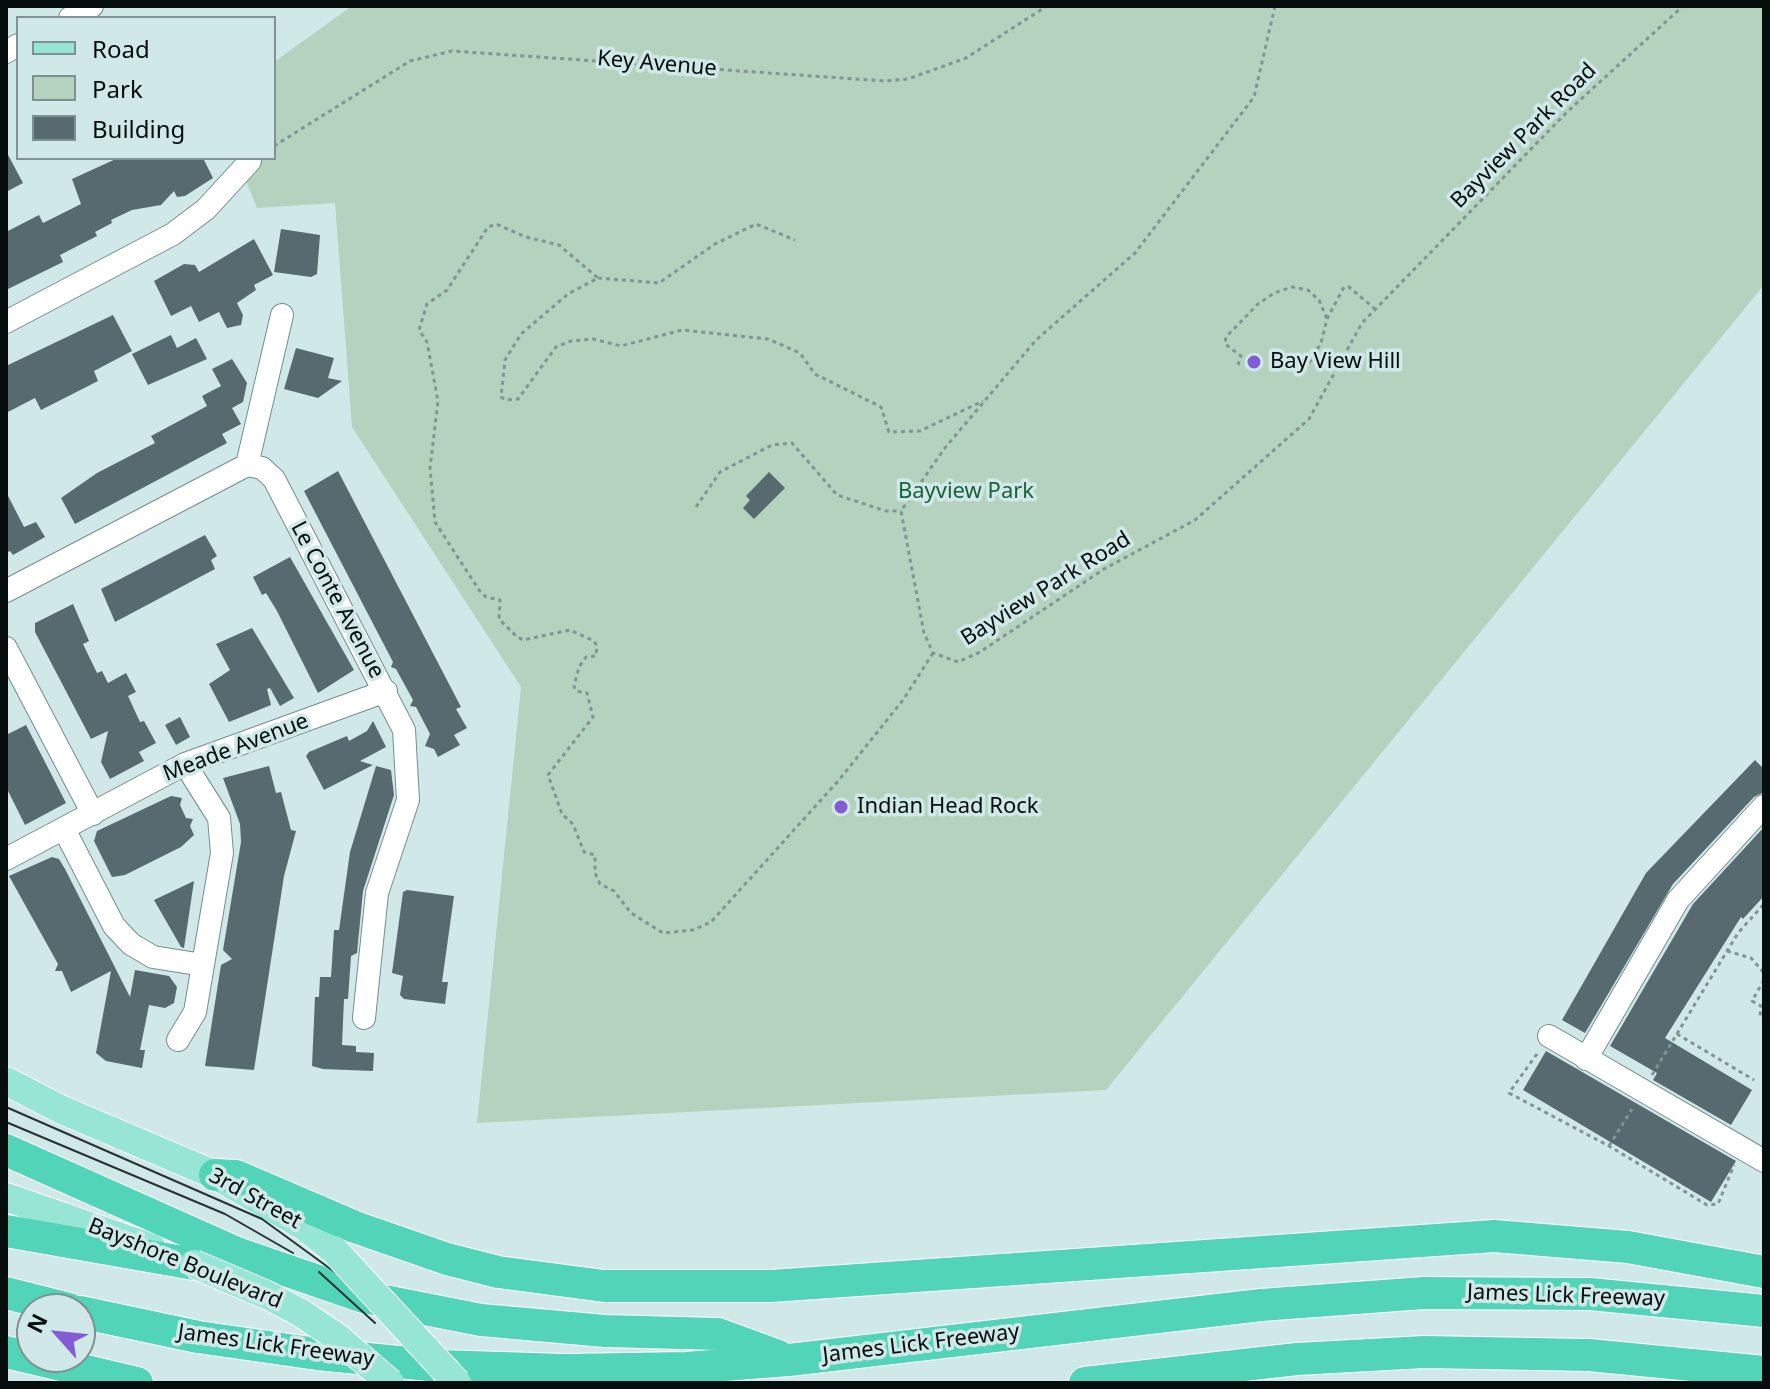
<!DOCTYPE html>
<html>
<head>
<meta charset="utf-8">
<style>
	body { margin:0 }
	#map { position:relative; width:1770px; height:1389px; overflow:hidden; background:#d0e9e8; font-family:"Noto Sans",sans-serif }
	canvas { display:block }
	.frame { position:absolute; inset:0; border:8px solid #050d0d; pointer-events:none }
	.legend { position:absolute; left:16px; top:16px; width:260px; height:144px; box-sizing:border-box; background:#d0e9e8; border:2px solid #7f9190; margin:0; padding:10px 14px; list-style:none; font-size:24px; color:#050d0d }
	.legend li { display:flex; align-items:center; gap:16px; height:40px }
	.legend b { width:40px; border:2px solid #7f9190 }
	.north { position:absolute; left:16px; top:1293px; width:80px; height:80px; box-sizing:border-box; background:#d0e9e8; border:2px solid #7f9190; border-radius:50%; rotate:297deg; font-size:22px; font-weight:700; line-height:32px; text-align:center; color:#050d0d }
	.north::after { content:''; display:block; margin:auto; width:28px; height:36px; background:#835bd4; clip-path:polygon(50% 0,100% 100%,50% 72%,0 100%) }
</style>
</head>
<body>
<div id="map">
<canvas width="1770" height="1389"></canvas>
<div class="frame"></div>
<ul class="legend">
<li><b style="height:10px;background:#97e5d4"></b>Road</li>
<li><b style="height:22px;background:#b5d2bf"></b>Park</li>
<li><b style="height:22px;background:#566a70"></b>Building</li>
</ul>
<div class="north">N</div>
</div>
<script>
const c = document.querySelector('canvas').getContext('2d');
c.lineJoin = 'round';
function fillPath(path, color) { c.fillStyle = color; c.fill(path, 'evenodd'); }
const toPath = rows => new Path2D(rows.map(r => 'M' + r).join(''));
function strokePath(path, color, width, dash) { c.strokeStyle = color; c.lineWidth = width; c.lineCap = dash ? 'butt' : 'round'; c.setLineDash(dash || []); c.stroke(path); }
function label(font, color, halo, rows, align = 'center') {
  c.font = font + ' "Noto Sans",sans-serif'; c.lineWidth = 7; c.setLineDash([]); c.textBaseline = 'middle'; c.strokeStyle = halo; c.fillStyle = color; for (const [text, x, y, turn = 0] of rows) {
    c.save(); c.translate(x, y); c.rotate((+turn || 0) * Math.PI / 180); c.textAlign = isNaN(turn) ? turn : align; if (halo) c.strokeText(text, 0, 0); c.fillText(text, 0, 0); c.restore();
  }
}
const green = toPath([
	[352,6,1764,6,1764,285,1106,1090,477,1123,521,687,352,427,335,203,257,208,237,158,274,158,274,62]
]);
const building = toPath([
	[6,151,23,183,6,192],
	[118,158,203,158,213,178,185,196,177,197,174,191,161,205,132,210,111,220,112,223,95,232,97,236,60,255,63,262,6,290,6,232,39,215,43,223,81,204,72,179],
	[281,229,320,235,317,274,311,277,274,272],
	[254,239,273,275,254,285,256,290,237,303,243,315,241,325,227,328,219,312,199,322,191,306,171,316,154,281,184,264,195,265,199,272],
	[113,315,132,351,94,371,98,381,41,410,35,398,6,413,6,366],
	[171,335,177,348,196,338,207,359,148,385,132,354],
	[296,348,334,358,328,378,342,381,318,398,284,389],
	[232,359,247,383,243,402,232,408,241,424,222,434,227,443,75,524,61,498,97,473,155,443,151,436,207,406,202,396,221,386,212,369],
	[338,471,461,707,456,709,467,728,454,735,460,745,438,757,434,749,425,746,430,734,416,707,410,706,413,700,396,669,391,667,393,662,304,491],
	[769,472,785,488,754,519,743,508,750,500,746,496],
	[6,492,24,527,36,522,45,537,13,555,10,551,6,553],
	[205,535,217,556,211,560,215,569,115,622,101,589],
	[290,557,354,670,318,693,277,611,266,593,262,595,253,577],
	[73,604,89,641,83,644,97,673,102,671,108,683,126,673,136,692,128,696,140,722,144,721,156,743,139,752,144,761,110,779,101,762,108,731,91,739,35,632,35,623],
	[252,628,294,698,280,706,270,688,267,689,271,705,229,722,209,684,230,670,216,644],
	[180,717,190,737,176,745,165,725],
	[373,721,386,747,360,761,373,765,324,790,306,756,309,752,347,736,349,741,367,731],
	[26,725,66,803,25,825,6,787,6,735],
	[1755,760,1764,769,1764,792,1754,797,1673,884,1585,1033,1562,1020,1646,873],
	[269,766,276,793,281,792,291,830,296,831,284,876,254,1070,205,1066,221,965,232,959,223,950,241,842,240,824,223,778],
	[376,766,391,770,394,795,363,891,357,953,351,956,348,999,344,999,342,1045,356,1046,356,1052,374,1053,373,1071,323,1069,312,1066,315,997,319,997,320,977,331,977,334,930,339,930,350,852],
	[171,796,182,798,180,805,186,818,193,819,190,826,194,835,181,847,125,875,112,877,94,841,97,831],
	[1764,827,1764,896,1743,919,1741,917,1665,1038,1752,1090,1731,1125,1653,1080,1657,1073,1610,1046,1693,904],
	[52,857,59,859,65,869,130,997,135,970,169,976,177,987,174,1003,165,1008,149,1005,140,1050,145,1050,142,1068,106,1061,96,1053,111,971,71,992,62,971,55,971,58,964,9,876],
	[194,881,184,948,181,947,154,900],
	[407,890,454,896,442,982,448,982,445,1004,404,999,400,995,403,976,392,973,403,892],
	[1546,1051,1736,1161,1711,1202,1523,1090]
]);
const path = toPath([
	[1275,6,1254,97,1135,253,1036,340,944,449,901,511,924,633,933,653,958,662,980,652,1104,569,1195,520,1309,419,1362,323,1567,112,1683,6],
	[274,146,410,61,452,51,885,81,908,79,966,58,1047,6],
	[598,278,659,283,715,244,756,224,795,240],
	[1309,363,1321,343,1327,319,1344,287,1349,287,1375,309],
	[1238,365,1241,356,1225,344,1226,337,1258,304,1274,293,1292,287,1308,290,1319,300,1327,319],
	[696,507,720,472,772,445,792,443,837,495,886,511,901,511],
	[933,653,903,700,839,780,711,922,693,930,663,933,631,913,614,891,600,884,595,873,595,855,584,852,573,824,562,814,548,775,593,717,587,693,576,691,574,686,579,667,586,657,596,656,597,646,594,641,570,630,523,640,516,636,499,619,500,600,486,597,479,590,435,522,430,468,438,401,427,342,419,330,427,304,447,290,488,227,496,224,526,237,559,245,598,278,568,294,521,334,505,360,501,397,506,400,518,399,556,347,571,341,593,339,621,346,682,330,768,339,800,353,815,374,881,407,889,432,920,431,983,401],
	[1727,951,1751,958,1764,973],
	[1764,980,1752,1001,1761,1006,1760,1017,1764,1017],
	[1677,1034,1754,1080],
	[1537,1054,1509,1093,1609,1146,1707,1205,1718,1204,1734,1165],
	[1652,1075,1738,933,1764,904],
	[1609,1146,1632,1109]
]);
const minor = toPath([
	[70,18,92,6],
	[6,52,18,45],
	[6,322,173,234,206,209,250,161],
	[247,465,282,315],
	[6,591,247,465,262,468,274,479,404,730,408,800,377,893,364,1018],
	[6,648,93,814],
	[64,829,114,926,131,944,153,957,203,965],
	[6,859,185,764,386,691],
	[1549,1036,1764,1161],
	[178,1040,195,1012,222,853,219,818,185,764],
	[1586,1059,1678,900,1764,806]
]);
const major = toPath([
	[6,1081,60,1109,215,1175,302,1225,334,1250],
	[6,1197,152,1248]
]);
const highway = toPath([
	[6,1150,239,1254,364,1297,481,1320,605,1331,718,1334,778,1356],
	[215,1175,236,1176,355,1227,447,1259,498,1272,604,1286,771,1286,1494,1236,1628,1247,1764,1272],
	[6,1231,194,1264],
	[6,1293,69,1309],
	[80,1312,198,1337,317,1354,439,1366,565,1370,686,1368,789,1360,1261,1305,1424,1293,1590,1294,1764,1311],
	[6,1352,137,1383],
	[1085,1383,1297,1359,1424,1352,1589,1355,1764,1372]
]);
const tram = toPath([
	[6,1107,262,1219,354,1286,442,1383],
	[6,1122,225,1214,293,1253],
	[319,1272,375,1323]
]);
const majorBridge = toPath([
	[334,1250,457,1383],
	[194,1264,267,1295,301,1313,338,1338,390,1383]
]);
const markers = [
	[1254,362,8,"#835bd4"],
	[841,807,8,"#835bd4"]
];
const streetNames = [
	["Key Avenue",657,64,5],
	["Bayview Park Road",1524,136,-45],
	["Bayview Park Road",1046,589,-32],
	["Le Conte Avenue",337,600,62],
	["Meade Avenue",236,748,-21],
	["3rd Street",255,1199,29],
	["Bayshore Boulevard",185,1264,22],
	["James Lick Freeway",1566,1296,2],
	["James Lick Freeway",921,1344,-7],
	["James Lick Freeway",276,1346,8]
];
const poiNames = [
	["Bay View Hill",1270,362],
	["Indian Head Rock",857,807]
];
const parkNames = [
	["Bayview Park",966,492]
];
fillPath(green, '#b5d2bf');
fillPath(building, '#566a70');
strokePath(minor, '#768d8d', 24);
strokePath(major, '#fff', 30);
strokePath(highway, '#fff', 34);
strokePath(path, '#829493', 3, [4, 4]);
strokePath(minor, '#fff', 22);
strokePath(major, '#97e5d4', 28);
strokePath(highway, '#51d4b8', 32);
strokePath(tram, '#273232', 2);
strokePath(majorBridge, '#fff', 30, []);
strokePath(majorBridge, '#97e5d4', 28);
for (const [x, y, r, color] of markers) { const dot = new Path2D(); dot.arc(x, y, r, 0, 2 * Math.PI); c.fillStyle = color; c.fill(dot); strokePath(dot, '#d0e9e8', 3); }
label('22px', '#050d0d', '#d0e9e8', streetNames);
label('22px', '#050d0d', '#d0e9e8', poiNames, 'left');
label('22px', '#1a623c', '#d0e9e8', parkNames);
</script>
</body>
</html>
